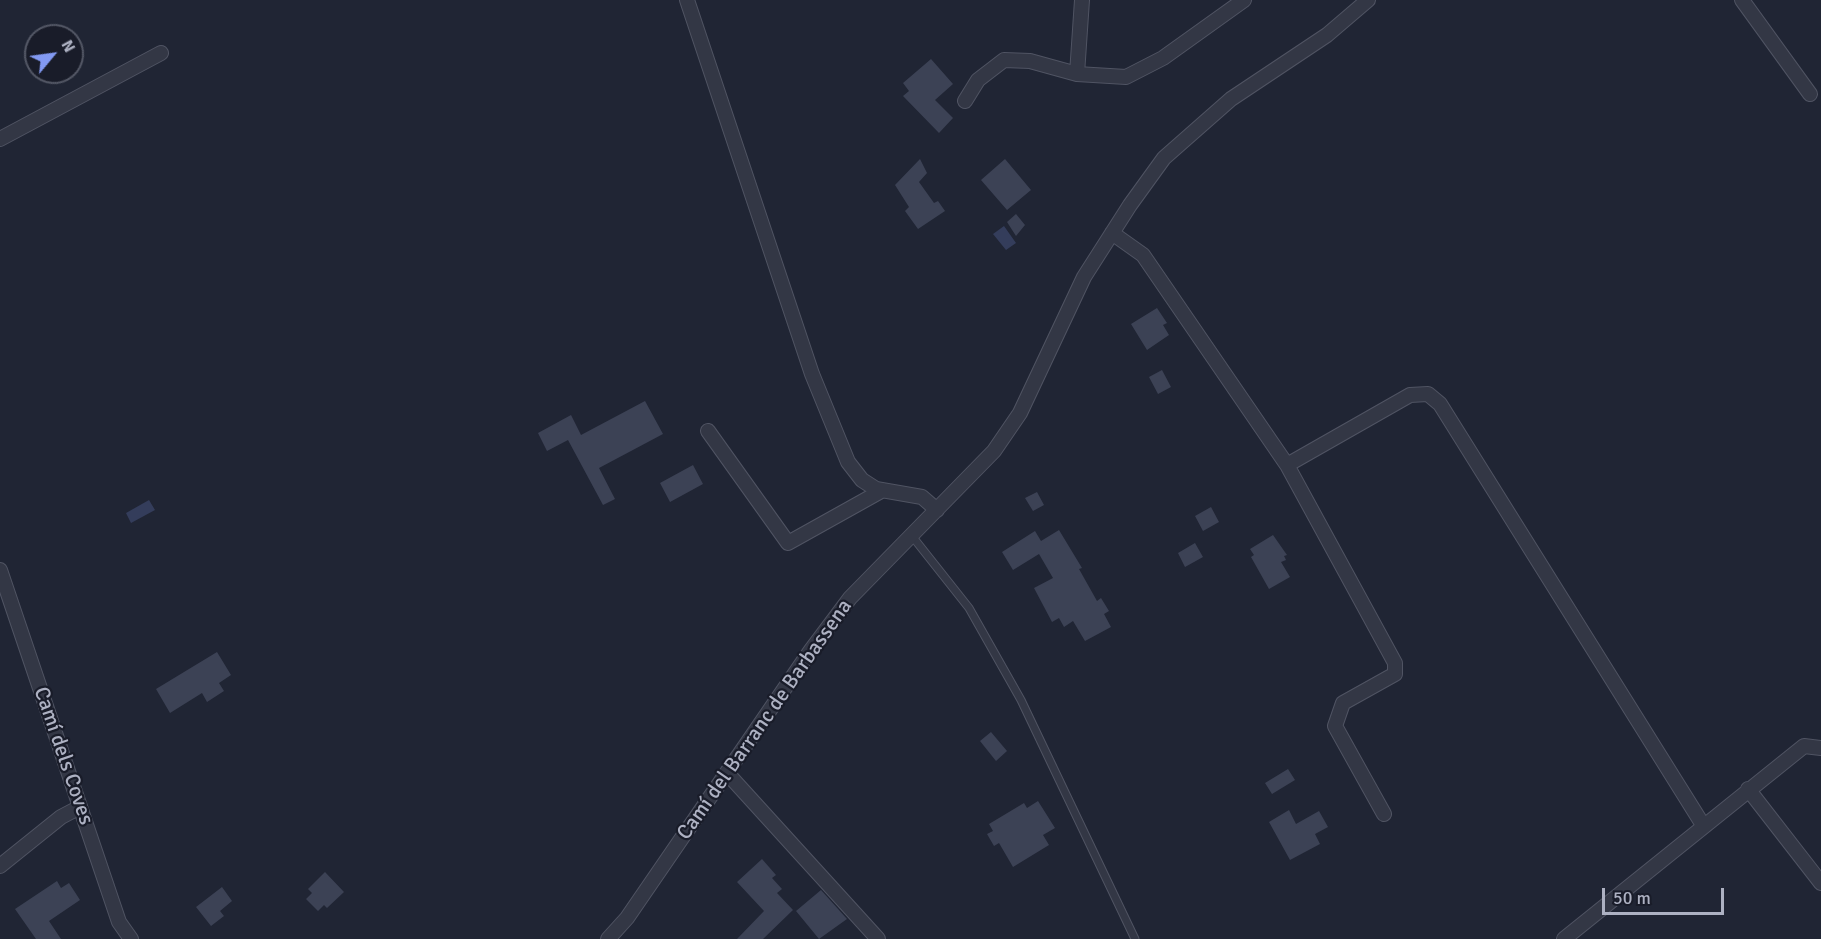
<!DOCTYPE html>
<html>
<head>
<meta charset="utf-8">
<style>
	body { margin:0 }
	#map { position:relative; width:1821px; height:939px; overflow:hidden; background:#202534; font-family:Signika,sans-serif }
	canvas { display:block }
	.north { position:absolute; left:24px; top:24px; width:60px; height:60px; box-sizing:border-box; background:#191c29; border:2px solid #545866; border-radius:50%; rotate:61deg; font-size:16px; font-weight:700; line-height:24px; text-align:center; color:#adb1c2 }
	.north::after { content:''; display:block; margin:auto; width:21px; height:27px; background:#8299f2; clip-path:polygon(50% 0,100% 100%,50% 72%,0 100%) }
	.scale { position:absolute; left:1602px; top:888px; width:122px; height:27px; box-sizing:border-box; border:3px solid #adb1c2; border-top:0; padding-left:8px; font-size:18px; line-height:21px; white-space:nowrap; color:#adb1c2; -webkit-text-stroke:4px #191c29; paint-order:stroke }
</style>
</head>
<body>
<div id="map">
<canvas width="1821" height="939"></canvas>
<div class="north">N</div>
<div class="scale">50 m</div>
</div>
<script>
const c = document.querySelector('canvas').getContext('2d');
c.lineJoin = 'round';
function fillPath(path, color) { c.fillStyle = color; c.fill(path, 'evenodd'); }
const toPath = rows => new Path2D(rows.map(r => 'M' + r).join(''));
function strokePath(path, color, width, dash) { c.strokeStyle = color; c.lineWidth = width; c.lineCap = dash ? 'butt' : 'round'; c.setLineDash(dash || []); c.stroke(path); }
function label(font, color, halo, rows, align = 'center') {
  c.font = font + ' Signika,sans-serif'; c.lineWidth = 4.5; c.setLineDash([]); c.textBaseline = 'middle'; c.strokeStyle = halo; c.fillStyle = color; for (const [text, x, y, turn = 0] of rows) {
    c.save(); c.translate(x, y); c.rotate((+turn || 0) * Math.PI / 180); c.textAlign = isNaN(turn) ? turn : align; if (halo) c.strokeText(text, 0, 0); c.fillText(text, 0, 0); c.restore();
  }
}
const water = toPath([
	[1004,226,1016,243,1006,250,993,234],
	[149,500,155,510,131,523,126,513]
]);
const building = toPath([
	[931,59,953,84,935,100,953,118,939,133,903,96,909,91,903,83],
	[920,159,927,173,919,182,934,203,938,201,945,211,918,229,905,211,909,207,895,185],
	[1005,159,1031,190,1007,210,981,180],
	[1016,214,1025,225,1016,236,1007,222],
	[1157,308,1167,323,1163,325,1169,335,1147,350,1131,324],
	[1162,370,1171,387,1158,394,1149,377],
	[645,401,663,434,599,468,615,499,603,505,568,440,547,451,538,433,571,415,581,435],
	[693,465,703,484,670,502,660,483],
	[1037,492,1044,505,1033,511,1025,498],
	[1211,507,1219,522,1203,531,1195,516],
	[1059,530,1082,568,1079,569,1097,601,1101,598,1109,611,1104,614,1111,627,1085,641,1073,621,1064,627,1059,618,1052,622,1034,588,1053,578,1039,554,1013,570,1002,552,1035,531,1041,541],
	[1273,535,1287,555,1284,556,1286,560,1281,562,1290,577,1269,589,1251,557,1254,555,1250,549],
	[1195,543,1203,557,1185,567,1178,553],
	[217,652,231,675,219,683,224,691,207,702,202,693,170,713,156,689],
	[991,732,1007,751,996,761,980,741],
	[1288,769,1295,780,1272,794,1265,783],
	[1038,801,1055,828,1043,835,1049,845,1013,867,999,843,994,846,987,834,993,831,989,824,1024,803,1027,808],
	[1289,810,1296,824,1319,811,1328,827,1315,834,1320,844,1290,860,1269,822],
	[762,859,776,875,772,878,782,889,777,893,793,910,763,939,737,939,764,911,737,882],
	[325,872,344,892,327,908,324,905,318,911,306,899,312,893,308,889],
	[57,881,61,888,69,883,80,900,49,921,61,939,36,939,15,909],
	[222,887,232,901,220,911,224,916,211,926,196,907],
	[821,890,847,919,819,939,796,911]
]);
const lane = toPath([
	[912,536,969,608,1021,700,1135,939]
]);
const street = toPath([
	[687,0,812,374,848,462,862,480,876,489,922,497,937,510],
	[1742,0,1810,94],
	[1077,74,1082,0],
	[965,101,978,80,1004,60,1030,61,1077,74,1126,77,1163,58,1244,0],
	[0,139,161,53],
	[1112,233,1143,255,1287,465],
	[708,431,788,543,883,490],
	[0,570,119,922,131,939],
	[727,773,878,939],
	[1748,789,1821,883],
	[1384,814,1335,726,1343,703,1395,674,1395,663,1287,465,1410,395,1428,394,1440,404,1703,825],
	[0,866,61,817,80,807],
	[608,939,627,918,811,650,850,598,994,451,1020,413,1084,277,1130,205,1164,158,1231,99,1327,35,1368,0],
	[1564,939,1804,746,1821,748]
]);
const streetNames = [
	["Camí del Barranc de Barbassena",765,720,-55],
	["Camí dels Coves",63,756,71]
];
fillPath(water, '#343d5b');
fillPath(building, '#3c4255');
strokePath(lane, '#505463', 9);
strokePath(street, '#505463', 16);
strokePath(lane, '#333745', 7);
strokePath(street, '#333745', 14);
label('21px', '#adb1c2', '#191c29', streetNames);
</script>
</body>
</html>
